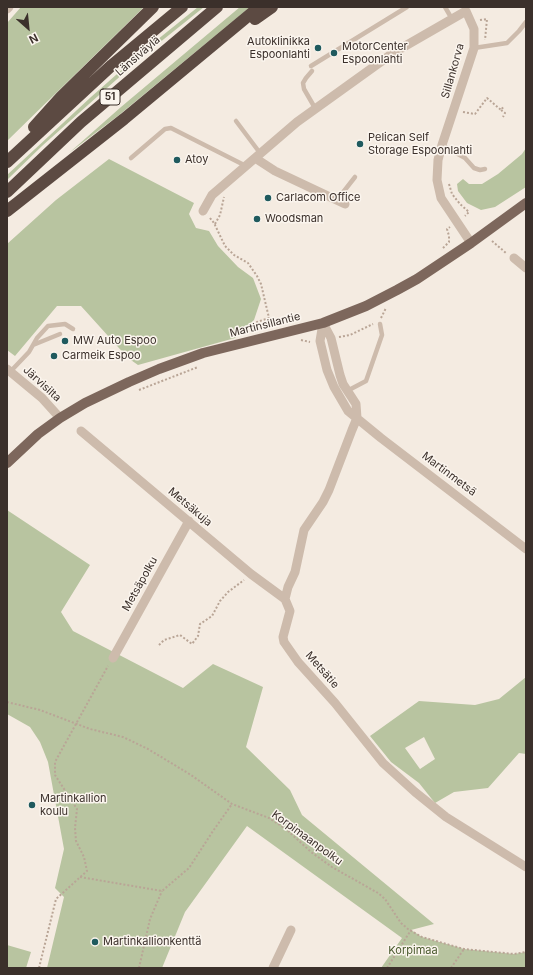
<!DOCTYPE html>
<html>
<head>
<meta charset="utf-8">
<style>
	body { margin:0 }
	#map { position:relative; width:533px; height:975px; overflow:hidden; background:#f4ebe1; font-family:Inter,sans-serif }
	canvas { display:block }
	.frame { position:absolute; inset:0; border:8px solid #3b302b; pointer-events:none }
	.north { position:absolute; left:8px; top:8px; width:40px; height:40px; -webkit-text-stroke:3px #fbf5ee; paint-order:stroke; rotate:153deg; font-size:11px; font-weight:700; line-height:16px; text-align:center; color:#3b302b }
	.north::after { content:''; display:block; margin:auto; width:14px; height:18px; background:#3b302b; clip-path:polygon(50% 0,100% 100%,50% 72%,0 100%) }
</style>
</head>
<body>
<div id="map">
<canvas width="533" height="975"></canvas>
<div class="frame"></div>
<div class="north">N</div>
</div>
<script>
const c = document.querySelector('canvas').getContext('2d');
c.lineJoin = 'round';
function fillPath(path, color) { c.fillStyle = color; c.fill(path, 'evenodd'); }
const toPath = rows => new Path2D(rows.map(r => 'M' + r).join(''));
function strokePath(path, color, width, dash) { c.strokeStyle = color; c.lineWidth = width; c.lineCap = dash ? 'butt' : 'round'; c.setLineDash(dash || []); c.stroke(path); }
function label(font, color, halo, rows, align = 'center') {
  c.font = font + ' Inter,sans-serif'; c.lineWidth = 3; c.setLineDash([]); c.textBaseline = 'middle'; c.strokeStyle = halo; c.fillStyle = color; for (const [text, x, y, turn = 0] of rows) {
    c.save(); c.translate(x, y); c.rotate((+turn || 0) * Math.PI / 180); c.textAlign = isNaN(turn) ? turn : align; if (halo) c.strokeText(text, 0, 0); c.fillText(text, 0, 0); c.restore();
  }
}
const green = toPath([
	[21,7,144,7,7,141,7,23],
	[198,7,204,7,144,55,42,146,7,180,7,175,91,97,142,52],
	[240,7,250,7,119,115,69,153,121,107],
	[526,148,526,187,495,207,481,210,467,203,458,191,457,184,463,179,469,184,482,184,498,174,522,154],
	[109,159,194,203,189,214,196,228,209,231,218,246,238,267,253,278,261,299,254,320,235,338,138,365,128,358,81,306,57,306,15,356,7,350,7,244,56,200],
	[7,510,90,565,61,612,73,631,183,688,213,664,263,687,246,747,290,790,302,815,434,924,411,930,422,937,464,949,514,954,526,952,526,968,381,968,402,938,247,826,185,912,162,968,47,968,64,897,55,888,64,849,48,762,40,742,30,727,7,714],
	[526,677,526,754,519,753,488,788,454,792,435,803,419,783,391,762,370,736,419,701,475,705,499,699],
	[424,737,435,759,420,769,405,748],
	[7,945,31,952,26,968,7,968]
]);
const path = toPath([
	[480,20,487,19,485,40],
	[501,110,505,113,503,117],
	[463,112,475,114,487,98,501,110,504,106],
	[449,184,452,194,460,204,469,212,465,216],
	[210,218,214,223,225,246,234,255,248,263,257,276,261,284,269,318,257,322,255,329],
	[215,224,220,215,224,197],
	[492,241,506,253],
	[443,248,449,242,449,236,447,229,450,227],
	[381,318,386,308],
	[339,337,350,335,373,324],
	[301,340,310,342],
	[139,390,198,367],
	[159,645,164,640,180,635,192,644,198,636,200,624,212,616,220,601,228,592,244,580],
	[7,702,40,710,90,729,123,737,148,749,191,775,232,804,269,818,286,829,311,852,332,867,378,893,385,899,401,923,408,929,422,937,464,949,514,954,526,952],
	[80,877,162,891,189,868,213,831,232,804],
	[39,968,56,899,87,871,84,857,76,841,75,828,77,809,55,775,55,762,108,666],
	[139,968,150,919,162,891],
	[387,968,411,930],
	[451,968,464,949]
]);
const lane = toPath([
	[445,7,452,19],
	[474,48,507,43,519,31,526,22],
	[311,66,407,7],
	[312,71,306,78,303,83,304,89,315,108],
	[236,121,260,153],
	[442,145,465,158,474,168,480,170,485,169],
	[131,158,165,129,171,128,246,166],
	[337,200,355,177],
	[33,345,60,334],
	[10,372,29,352,37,338,48,326,65,324,73,329],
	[347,391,366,381,382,335,380,324]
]);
const street = toPath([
	[7,9,9,7],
	[255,158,275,171,345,204],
	[203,211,212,195,297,122,393,53,466,11,474,29,474,48,442,145,438,160,437,180,441,198,471,243],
	[514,258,526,268],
	[323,323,320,341,327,370,334,387,348,411,381,438,526,549],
	[323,323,331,338,340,375,343,384,356,404,357,418],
	[7,369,42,398,60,418],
	[357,418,352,430,329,490,323,502,304,530,295,572,288,587,285,599,290,611,283,637,284,642,298,662,335,703,383,763,415,792,446,817,526,867],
	[81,431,251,574,285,599],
	[113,658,189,521],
	[273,968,291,930]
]);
const primary = toPath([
	[7,463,38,434,60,418,85,403,129,382,159,369,203,353,323,323,366,306,397,290,417,279,471,243,526,203]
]);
const highway = toPath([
	[255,19,272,7],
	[34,127,61,97,153,7],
	[7,162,112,65,182,7],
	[7,192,81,122,217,7],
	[7,211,124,119,259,7]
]);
const markers = [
	[318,48,4,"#1f5a5e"],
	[334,53,4,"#1f5a5e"],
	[360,144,4,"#1f5a5e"],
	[177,160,4,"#1f5a5e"],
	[268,198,4,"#1f5a5e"],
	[257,219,4,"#1f5a5e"],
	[65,341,4,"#1f5a5e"],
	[54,356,4,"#1f5a5e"],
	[32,805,4,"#1f5a5e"],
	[95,942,4,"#1f5a5e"]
];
const shields = [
	[110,97,20]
];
const shieldNames = [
	["51",110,97]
];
const poiNames = [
	["Autoklinikka",310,42,"right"],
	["Espoonlahti",310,55,"right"],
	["MotorCenter",342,47],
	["Espoonlahti",342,60],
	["Pelican Self",368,138],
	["Storage Espoonlahti",368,151],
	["Atoy",185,160],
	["Carlacom Office",276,198],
	["Woodsman",265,219],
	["MW Auto Espoo",73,341],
	["Carmeik Espoo",62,356],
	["Martinkallion",40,799],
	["koulu",40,812],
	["Martinkallionkenttä",103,942]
];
const streetNames = [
	["Länsiväylä",138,56,-41],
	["Sillankorva",453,71,-74],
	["Martinsillantie",265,325,-14],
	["Järvisilta",42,384,42],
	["Martinmetsä",449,474,37],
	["Metsäkuja",190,507,40],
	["Metsäpolku",140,584,-61],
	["Metsätie",322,670,49],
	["Korpimaanpolku",307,838,36]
];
const parkNames = [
	["Korpimaa",413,951]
];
fillPath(green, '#b8c4a0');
strokePath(path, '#b9a596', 2, [2, 2]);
strokePath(lane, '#cdbbac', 4.5);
strokePath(street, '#cdbbac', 9);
strokePath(primary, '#7d675c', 10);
strokePath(highway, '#5c4a42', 12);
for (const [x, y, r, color] of markers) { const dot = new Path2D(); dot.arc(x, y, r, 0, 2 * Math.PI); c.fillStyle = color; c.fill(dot); strokePath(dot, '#fbf5ee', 1.5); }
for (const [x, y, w] of shields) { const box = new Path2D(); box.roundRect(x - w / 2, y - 8, w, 16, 3); c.fillStyle = '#fbf5ee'; c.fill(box); strokePath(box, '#3b302b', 1); }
label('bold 10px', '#3b302b', null, shieldNames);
label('11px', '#3b302b', '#fbf5ee', poiNames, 'left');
label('11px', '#3b302b', '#fbf5ee', streetNames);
label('11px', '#4a5a2e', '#fbf5ee', parkNames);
</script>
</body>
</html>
